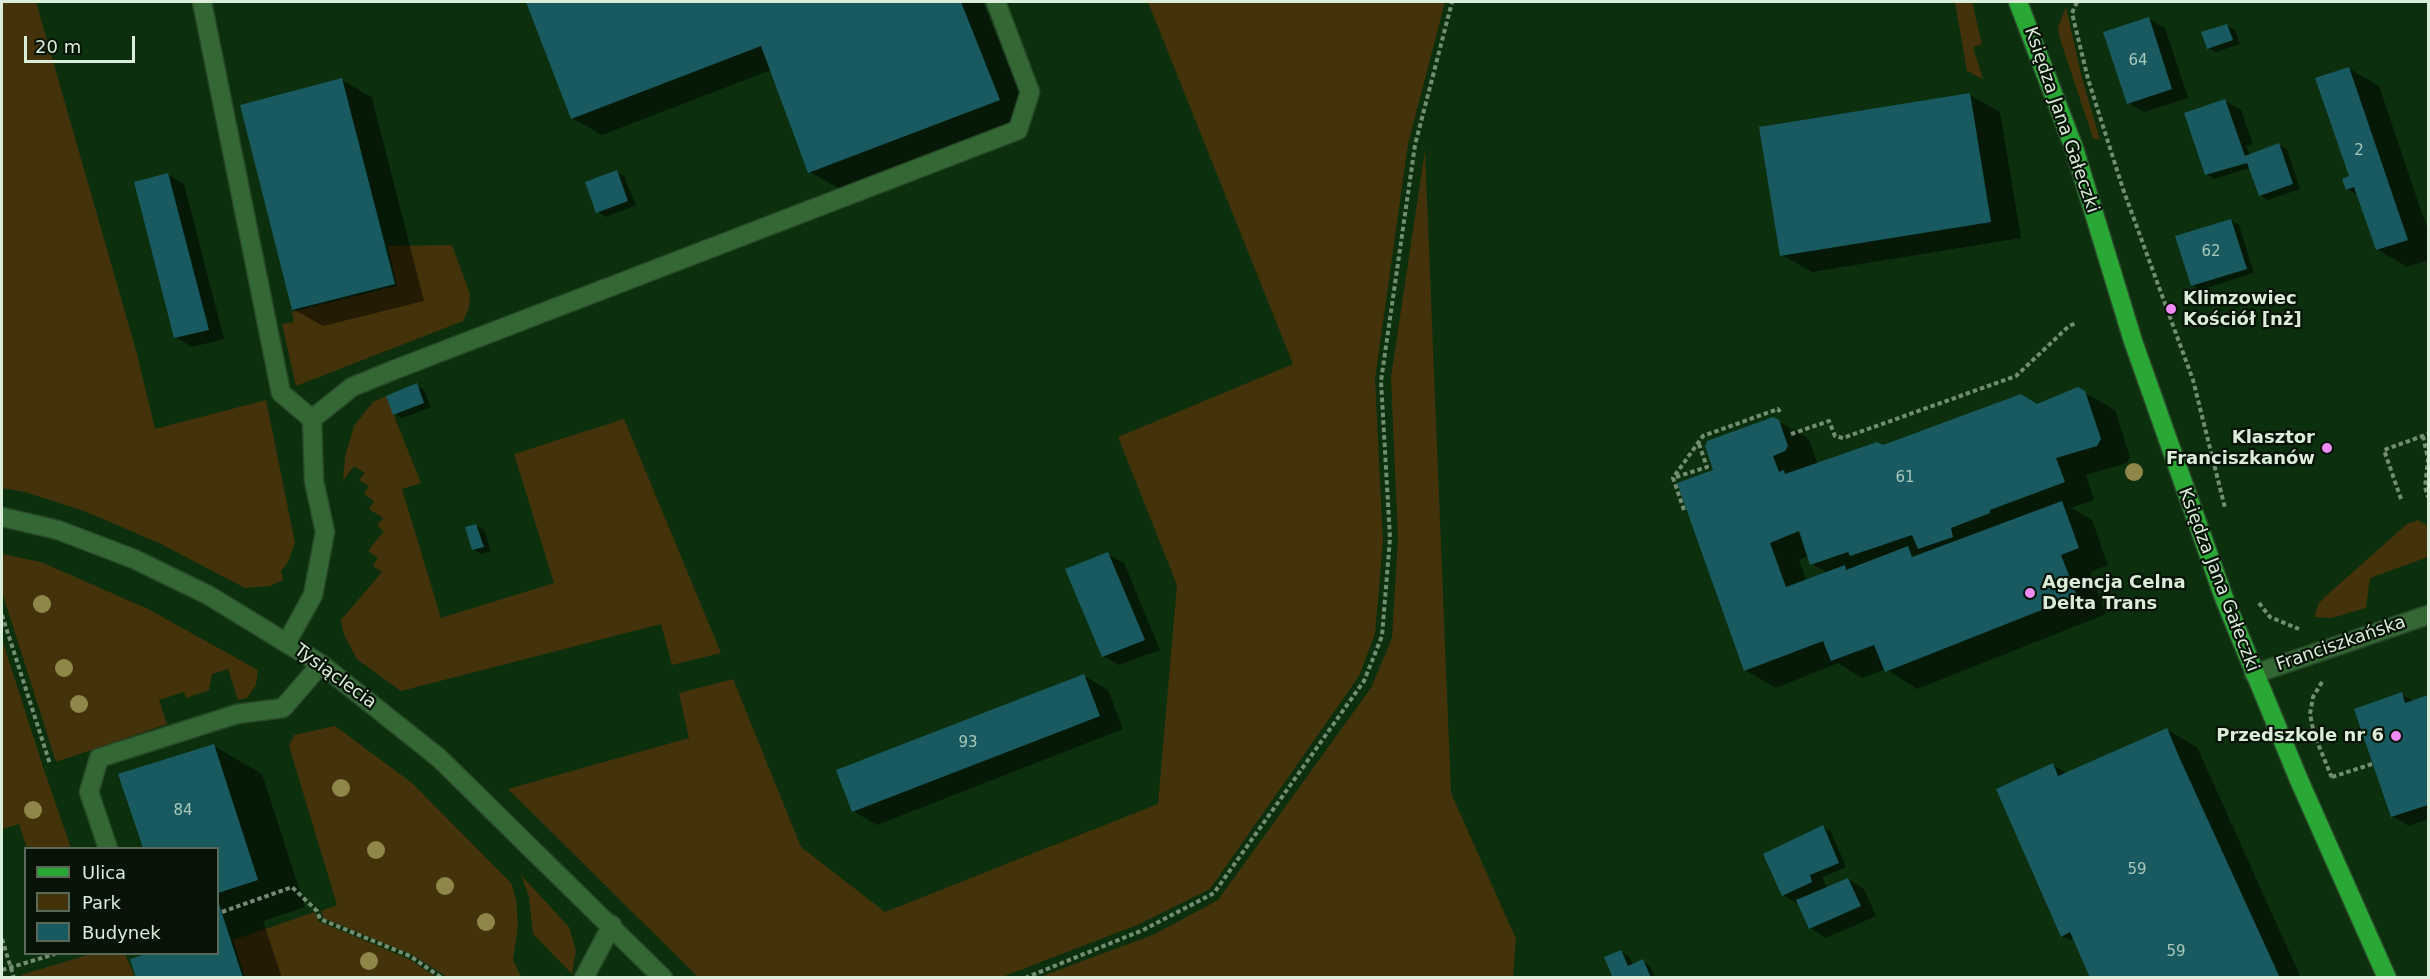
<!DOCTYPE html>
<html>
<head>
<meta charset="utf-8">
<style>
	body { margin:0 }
	#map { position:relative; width:2430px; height:979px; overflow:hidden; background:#0c2f0e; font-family:"DejaVu Sans",sans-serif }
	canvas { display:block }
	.frame { position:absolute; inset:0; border:3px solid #d9edd8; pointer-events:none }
	.legend { position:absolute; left:24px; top:847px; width:195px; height:108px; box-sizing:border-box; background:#061306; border:2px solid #5a6a5a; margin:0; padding:8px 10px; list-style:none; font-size:18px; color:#d9edd8 }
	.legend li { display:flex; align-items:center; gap:12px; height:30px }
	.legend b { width:30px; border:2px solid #5a6a5a }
	.scale { position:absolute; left:24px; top:36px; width:111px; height:27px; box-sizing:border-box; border:3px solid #d9edd8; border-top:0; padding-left:8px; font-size:18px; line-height:21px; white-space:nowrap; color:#d9edd8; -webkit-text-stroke:4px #061306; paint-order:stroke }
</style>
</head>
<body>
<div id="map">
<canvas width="2430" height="979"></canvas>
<div class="frame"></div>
<ul class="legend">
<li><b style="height:8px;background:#2aa836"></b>Ulica</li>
<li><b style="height:16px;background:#44330a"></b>Park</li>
<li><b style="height:16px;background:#195a60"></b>Budynek</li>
</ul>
<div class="scale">20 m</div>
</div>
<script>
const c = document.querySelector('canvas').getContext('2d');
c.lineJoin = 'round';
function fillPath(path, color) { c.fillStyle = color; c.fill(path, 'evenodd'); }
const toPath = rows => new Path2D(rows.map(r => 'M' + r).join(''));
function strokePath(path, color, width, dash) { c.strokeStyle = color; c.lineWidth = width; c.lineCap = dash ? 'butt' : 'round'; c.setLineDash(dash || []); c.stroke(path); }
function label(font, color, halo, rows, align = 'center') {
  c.font = font + ' "DejaVu Sans",sans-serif'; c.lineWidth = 4.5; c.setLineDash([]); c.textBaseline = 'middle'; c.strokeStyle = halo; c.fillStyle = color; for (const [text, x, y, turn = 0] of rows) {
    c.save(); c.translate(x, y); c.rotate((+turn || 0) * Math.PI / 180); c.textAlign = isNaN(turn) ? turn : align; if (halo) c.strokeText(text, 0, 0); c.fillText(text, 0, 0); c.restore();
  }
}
const green = toPath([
	[2,2,36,2,137,354,155,429,266,400,295,543,287,564,281,571,283,580,270,586,245,588,159,543,84,511,25,492,2,488],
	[1148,2,1445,2,1408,144,1375,379,1383,541,1375,634,1359,676,1210,889,1137,925,1002,977,698,977,508,789,689,738,679,693,733,679,801,847,885,912,1158,804,1177,585,1118,437,1293,364],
	[1955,2,1972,2,1982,44,1973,47,1983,79,1967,71],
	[2066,7,2082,78,2100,140,2093,138,2060,39,2058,27],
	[1425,150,1451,793,1516,939,1513,977,1040,977,1155,934,1218,900,1371,688,1392,638,1398,539,1391,377],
	[452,245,470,294,469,308,463,321,296,386,282,324,294,322,292,312,397,286,388,246],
	[386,396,421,483,402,489,441,618,554,583,514,454,624,419,721,653,672,665,661,624,401,691,380,676,357,659,344,635,341,620,382,572,373,566,378,558,368,551,384,531,377,526,383,518,369,509,374,501,364,494,369,486,359,480,365,473,354,466,343,481,345,457,354,426,373,402],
	[2418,520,2428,526,2428,557,2370,578,2366,608,2331,618,2314,617,2319,603,2327,595,2407,524],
	[2,554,41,562,148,609,258,670,256,685,247,698,238,700,228,669,212,674,209,690,186,698,184,692,159,700,167,724,56,762,2,592],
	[2,639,43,767,71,848,27,848,19,824,2,829],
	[335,726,412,783,511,883,516,899,518,925,513,960,521,977,447,977,411,954,323,918,321,911,337,905,289,746,294,735],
	[521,875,569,927,576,951,572,974,533,934,529,897],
	[315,912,318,921,409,959,436,977,245,977,233,940],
	[91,954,125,954,135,977,22,978,21,975]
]);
const shadow = toPath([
	[528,2,983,2,1029,117,840,189,810,172,771,70,602,135,572,118],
	[2149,19,2165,28,2188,98,2144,112,2128,103],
	[2227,25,2235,30,2240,44,2216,52,2208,48],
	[2348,68,2379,86,2428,231,2428,260,2407,267,2377,249,2358,195,2347,189,2351,177],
	[342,80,372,98,424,301,323,326,293,309],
	[1970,95,2000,112,2021,238,1812,272,1782,255],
	[2225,101,2241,110,2253,144,2246,146,2250,155,2279,145,2287,149,2300,189,2268,200,2260,195,2250,168,2214,179,2206,174],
	[616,172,624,176,636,205,606,217,598,212],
	[168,175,184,184,224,339,192,347,175,337],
	[2231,220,2239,225,2254,273,2200,290,2192,285],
	[416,385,424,390,431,407,402,418,394,413],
	[2078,389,2115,410,2130,457,2127,463,2086,475,2094,500,2071,508,2092,520,2108,565,2090,572,2106,614,1917,689,1886,669,1862,678,1838,663,1776,688,1745,670,1679,484,1715,471,1778,421,1809,439,1818,465,2037,406],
	[1809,556,1812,564,1828,573,1807,581,1799,560],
	[476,525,484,530,491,551,481,554,473,549],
	[1107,554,1124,563,1160,650,1119,665,1103,656],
	[1084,676,1108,690,1123,729,877,825,853,811],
	[2401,694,2414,701,2428,696,2428,819,2409,826,2392,816],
	[2167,730,2197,747,2301,978,2092,978,2075,938,2070,940,2062,936,2053,765,2068,774],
	[214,746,262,774,305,907,263,921,282,978,138,978,132,960,151,954,218,954,218,848,144,848,120,775],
	[1823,827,1831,832,1846,867,1822,877,1827,889,1848,879,1864,889,1876,916,1826,938,1810,928,1800,905,1783,895],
	[1621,952,1629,956,1633,965,1643,961,1650,966,1656,978,1614,978]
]);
const building = toPath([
	[526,2,961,2,1000,100,808,173,761,46,571,119],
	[2149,17,2172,89,2127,104,2103,32],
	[2227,24,2233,40,2207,49,2201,32],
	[2349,67,2408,240,2376,250,2354,187,2346,190,2342,179,2349,176,2315,78],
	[342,78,395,284,292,310,240,105],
	[1970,93,1991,222,1780,256,1759,127],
	[2225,99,2245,156,2279,143,2293,184,2259,196,2247,163,2205,175,2184,113],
	[617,170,628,201,596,213,585,182],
	[168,173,209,330,174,338,134,182],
	[2231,219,2247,269,2191,286,2175,236],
	[417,383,424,403,393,415,386,396],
	[2078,387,2085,391,2101,439,2097,446,2056,458,2065,482,1990,510,1990,513,1951,528,1953,537,1918,549,1912,535,1850,556,1848,552,1810,565,1799,531,1770,543,1786,587,1845,565,1846,570,1908,546,1912,557,2062,501,2079,548,2061,555,2077,596,1885,672,1874,645,1831,661,1823,641,1744,671,1677,483,1713,470,1705,446,1707,441,1773,417,1779,420,1788,446,1785,451,1773,456,1779,472,1784,470,1785,474,1877,442,1883,445,2021,394,2037,404],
	[476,524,484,547,472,550,465,527],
	[1108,552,1145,640,1102,657,1065,569],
	[1084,674,1100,716,852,812,836,770],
	[2402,692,2405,703,2428,695,2428,805,2391,817,2354,709],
	[2167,728,2180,759,2280,978,2090,978,2070,932,2061,937,1996,789,2053,763,2058,776],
	[214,744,258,880,218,893,218,848,143,848,118,774],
	[1823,825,1839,863,1810,875,1812,882,1782,896,1763,854],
	[1848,878,1861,906,1809,929,1796,900],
	[218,901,243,978,136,978,130,959,146,954,218,954],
	[1621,950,1628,966,1643,959,1651,978,1613,978,1604,957]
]);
const path = toPath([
	[2077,2,2072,13,2088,79,2123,189,2193,380,2225,508],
	[1791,434,1829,421,1835,436,1843,438,2016,376,2069,326,2076,323],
	[2423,436,2428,459,2425,487,2428,497],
	[1676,477,1707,467,1699,444],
	[2401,499,2384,450,2428,434],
	[1684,510,1673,478,1703,436,1778,409,1780,412],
	[2259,603,2270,617,2299,629],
	[2,615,50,764],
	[2322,682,2313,697,2310,714,2314,734,2332,778],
	[2332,777,2372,764],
	[222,912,292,887,317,911,320,919,410,956,442,978],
	[2,939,14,978],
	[2,970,55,954],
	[1025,978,1143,930,1214,893,1364,681,1382,636,1390,538,1381,381,1415,145,1452,2]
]);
const minor = toPath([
	[202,2,281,393,312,419],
	[2,517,58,530,134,559,208,595,321,664,439,758,663,978],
	[287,642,313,595,325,532,314,481,312,419,352,387,391,371,1018,130,1030,92,996,2],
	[2254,674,2428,615],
	[108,848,89,792,99,758,237,714,283,708,321,664],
	[584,978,612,925]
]);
const major = toPath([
	[2018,2,2074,148,2133,341,2224,598,2299,780,2387,978]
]);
const trees = [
	[2134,472],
	[42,604],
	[64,668],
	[79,704],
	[341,788],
	[33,810],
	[376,850],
	[445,886],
	[486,922],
	[369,961]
];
const markers = [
	[2171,309,6,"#ef8bf7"],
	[2327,448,6,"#ef8bf7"],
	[2030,593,6,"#ef8bf7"],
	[2396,736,6,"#ef8bf7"]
];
const numberNames = [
	["64",2138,61],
	["2",2359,151],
	["62",2211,252],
	["61",1905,478],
	["93",968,743],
	["84",183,811],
	["59",2137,870],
	["59",2176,952]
];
const streetNames = [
	["Księdza Jana Gałeczki",2061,120,71],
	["Księdza Jana Gałeczki",2218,580,69],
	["Franciszkańska",2341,644,-19],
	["Tysiąclecia",335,677,36]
];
const poiNames = [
	["Klimzowiec",2183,299],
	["Kościół [nż]",2183,320],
	["Klasztor",2315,438,"right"],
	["Franciszkanów",2315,459,"right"],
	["Agencja Celna",2042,583],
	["Delta Trans",2042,604],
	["Przedszkole nr 6",2384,736,"right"]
];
fillPath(green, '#44330a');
fillPath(shadow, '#0007');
fillPath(building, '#195a60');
strokePath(minor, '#294a2a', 21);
strokePath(major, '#294a2a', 21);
strokePath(path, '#728d72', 4, [4.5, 3]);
strokePath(minor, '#336834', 18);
strokePath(major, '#2aa836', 18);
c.fillStyle = '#8e8749';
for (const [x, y] of trees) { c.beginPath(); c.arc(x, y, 9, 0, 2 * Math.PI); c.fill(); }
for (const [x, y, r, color] of markers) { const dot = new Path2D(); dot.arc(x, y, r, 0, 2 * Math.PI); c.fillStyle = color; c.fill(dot); strokePath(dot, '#061306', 2); }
label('15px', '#a9c8ba', null, numberNames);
label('18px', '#d9edd8', '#061306', streetNames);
label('bold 18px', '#d9edd8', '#061306', poiNames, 'left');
</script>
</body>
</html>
